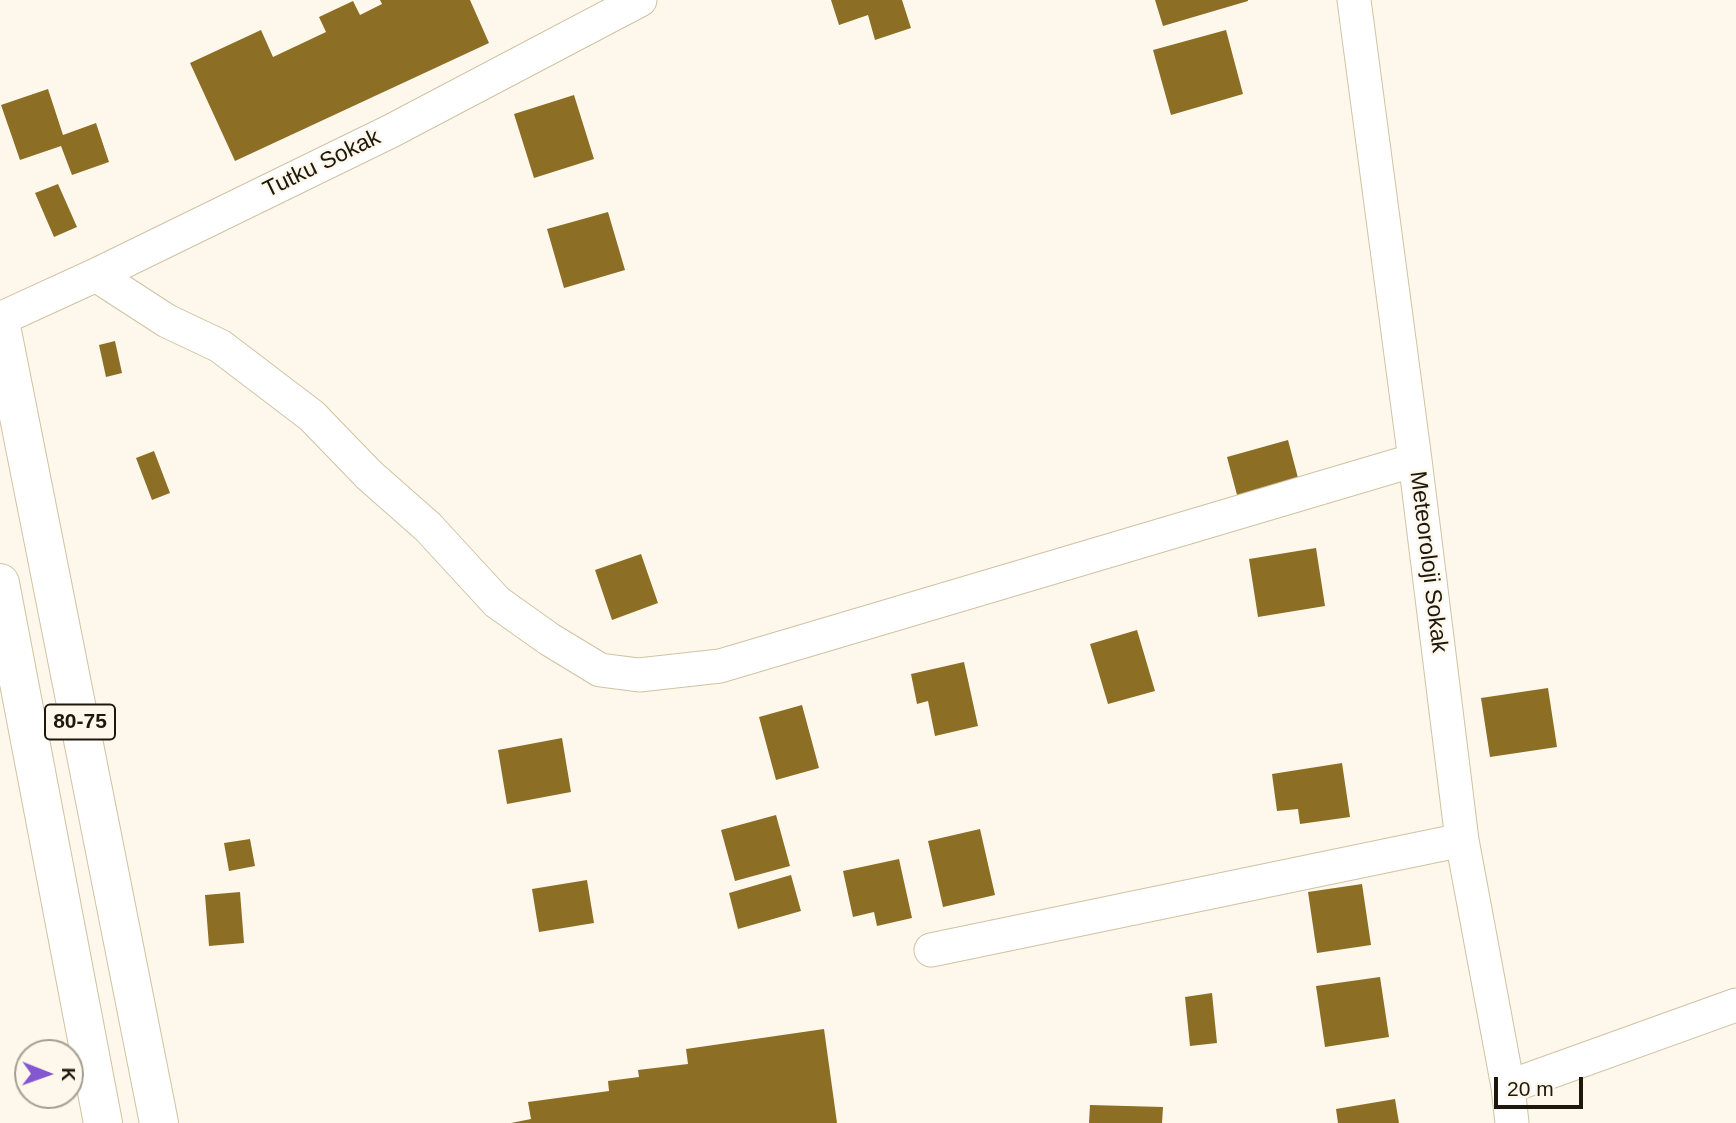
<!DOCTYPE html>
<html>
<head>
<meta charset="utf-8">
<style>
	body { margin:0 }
	#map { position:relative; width:1736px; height:1123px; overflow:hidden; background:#fef8ec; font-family:Arial,sans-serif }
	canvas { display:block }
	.north { position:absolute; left:14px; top:1039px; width:70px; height:70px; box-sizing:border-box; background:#fef8ec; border:2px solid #a49e92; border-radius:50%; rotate:91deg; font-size:19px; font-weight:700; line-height:28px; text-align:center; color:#1d170c }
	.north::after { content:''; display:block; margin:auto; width:24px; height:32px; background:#8457d0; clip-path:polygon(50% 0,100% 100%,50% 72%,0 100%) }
	.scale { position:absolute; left:1494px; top:1077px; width:89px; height:32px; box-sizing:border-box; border:4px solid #1d170c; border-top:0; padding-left:9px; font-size:21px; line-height:24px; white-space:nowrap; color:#1d170c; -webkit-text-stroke:5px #fef8ec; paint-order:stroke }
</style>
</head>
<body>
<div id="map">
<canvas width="1736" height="1123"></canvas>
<div class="north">K</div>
<div class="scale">20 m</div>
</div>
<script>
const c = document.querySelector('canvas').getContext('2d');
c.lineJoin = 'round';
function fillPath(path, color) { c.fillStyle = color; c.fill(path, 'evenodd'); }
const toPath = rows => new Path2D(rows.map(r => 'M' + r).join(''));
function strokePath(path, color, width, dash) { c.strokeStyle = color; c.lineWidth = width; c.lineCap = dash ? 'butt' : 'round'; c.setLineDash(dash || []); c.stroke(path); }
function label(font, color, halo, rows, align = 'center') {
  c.font = font + ' Arial,sans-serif'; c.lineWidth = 5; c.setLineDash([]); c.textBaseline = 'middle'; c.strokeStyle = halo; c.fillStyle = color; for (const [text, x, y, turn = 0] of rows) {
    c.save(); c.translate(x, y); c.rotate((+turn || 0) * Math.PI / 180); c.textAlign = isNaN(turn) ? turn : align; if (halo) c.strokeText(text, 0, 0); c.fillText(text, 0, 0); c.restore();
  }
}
const building = toPath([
	[380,0,470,0,489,43,235,161,190,63,261,30,273,57,326,32,319,17,353,1,360,15,382,4],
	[831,0,902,0,911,28,875,40,868,15,839,25],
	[1155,0,1248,0,1248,1,1163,26],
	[1226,30,1243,94,1171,115,1153,50],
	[48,89,63,135,96,123,109,162,72,175,61,146,20,160,1,105],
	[574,95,594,159,534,178,514,114],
	[58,184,77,227,54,237,35,193],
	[608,212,625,270,564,288,547,229],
	[115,341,122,373,106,377,99,345],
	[1288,440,1302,493,1241,510,1227,457],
	[154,451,170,493,152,500,136,458],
	[1316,548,1325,606,1258,617,1249,559],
	[641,554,658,603,612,620,595,570],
	[1137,630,1155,691,1108,704,1090,644],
	[964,662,978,726,935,736,928,701,917,704,911,674],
	[1548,688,1557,747,1490,757,1481,698],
	[802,705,819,768,776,780,759,717],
	[562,738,571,792,507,804,498,750],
	[1342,763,1350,817,1300,824,1298,809,1277,811,1272,774],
	[776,815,790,866,735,881,721,830],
	[980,829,995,895,943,907,928,841],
	[250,839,255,866,229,871,224,843],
	[899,859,912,918,877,926,874,912,853,917,843,871],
	[791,875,801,911,738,929,729,893],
	[587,880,594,923,539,932,532,889],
	[1362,884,1371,945,1317,953,1308,892],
	[240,892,244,943,209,946,205,895],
	[1380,977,1389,1037,1325,1047,1316,986],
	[1212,993,1217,1043,1190,1046,1185,997],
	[824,1029,837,1123,511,1123,531,1119,528,1102,609,1091,608,1081,639,1077,638,1070,688,1064,686,1049],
	[1395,1099,1399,1123,1338,1123,1336,1109],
	[1090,1105,1163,1107,1162,1123,1089,1123]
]);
const street = toPath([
	[1354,0,1415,460,1462,840,1508,1087,1512,1123],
	[96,275,167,321,220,346,312,416,369,475,428,527,497,602,549,639,600,670,639,675,720,666,1415,460],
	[0,319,96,275,391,131,640,0],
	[931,950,1462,840],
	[1508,1087,1736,1005]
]);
const highway = toPath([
	[0,321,159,1123],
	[0,583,103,1123]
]);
const shields = [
	[80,722,70]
];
const shieldNames = [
	["80-75",80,722]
];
const streetNames = [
	["Tutku Sokak",322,164,-26],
	["Meteoroloji Sokak",1428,562,83]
];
fillPath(building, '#8c6e25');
strokePath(street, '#d0c2a3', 35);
strokePath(highway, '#d0c2a3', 40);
strokePath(street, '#fff', 33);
strokePath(highway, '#fff', 38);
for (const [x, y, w] of shields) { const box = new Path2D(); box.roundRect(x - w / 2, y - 17.5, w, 35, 5); c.fillStyle = '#fef8ec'; c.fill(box); strokePath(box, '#1d170c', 2); }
label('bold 21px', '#1d170c', null, shieldNames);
label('23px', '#1d170c', '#fef8ec', streetNames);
</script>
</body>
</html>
